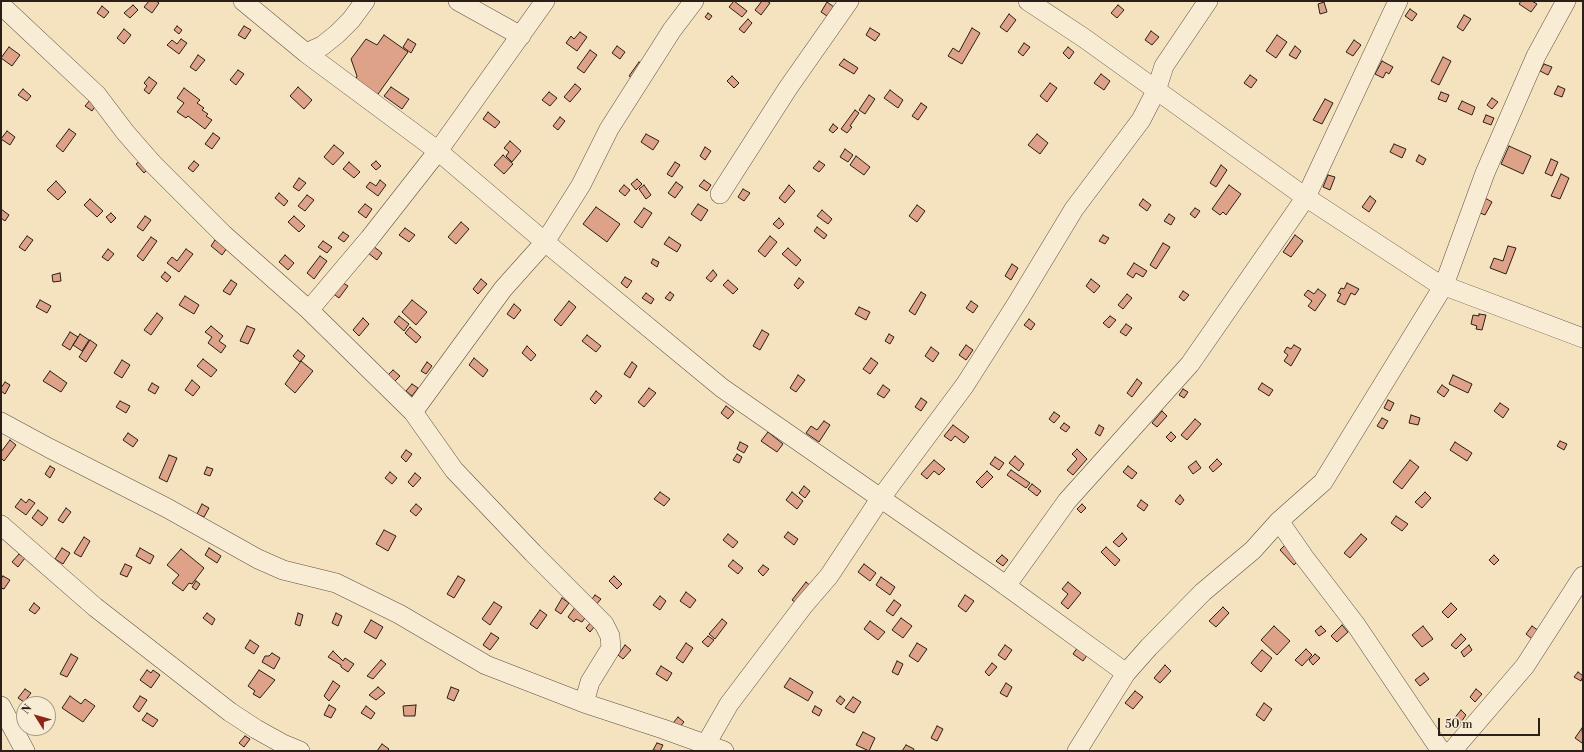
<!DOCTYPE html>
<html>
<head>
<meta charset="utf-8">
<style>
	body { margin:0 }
	#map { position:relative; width:1584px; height:752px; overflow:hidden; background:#f5e2bf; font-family:"Libre Bodoni",serif }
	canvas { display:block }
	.frame { position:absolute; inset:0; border:2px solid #2b1f18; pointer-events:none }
	.north { position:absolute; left:16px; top:696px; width:40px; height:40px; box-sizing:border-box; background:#f8ecd5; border:1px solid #a69a89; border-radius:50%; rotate:307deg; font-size:11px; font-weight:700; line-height:16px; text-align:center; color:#2b1f18 }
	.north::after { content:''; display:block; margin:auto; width:14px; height:18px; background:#8f2418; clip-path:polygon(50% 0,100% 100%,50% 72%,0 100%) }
	.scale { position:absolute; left:1438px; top:718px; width:102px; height:18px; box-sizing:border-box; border:2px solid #2b1f18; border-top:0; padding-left:5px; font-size:12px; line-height:14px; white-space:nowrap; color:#2b1f18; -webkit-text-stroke:3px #f8ecd5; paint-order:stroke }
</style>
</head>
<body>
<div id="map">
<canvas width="1584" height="752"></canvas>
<div class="frame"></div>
<div class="north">N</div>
<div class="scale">50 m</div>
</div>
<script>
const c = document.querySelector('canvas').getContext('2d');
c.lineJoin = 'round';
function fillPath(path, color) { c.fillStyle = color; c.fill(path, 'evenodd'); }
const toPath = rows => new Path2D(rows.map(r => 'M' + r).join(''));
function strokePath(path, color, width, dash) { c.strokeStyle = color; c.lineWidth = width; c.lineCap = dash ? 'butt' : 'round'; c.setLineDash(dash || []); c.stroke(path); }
const building = toPath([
	[149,1,156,1,159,3,152,13,144,7,149,1],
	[734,1,747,11,742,17,729,7,734,1],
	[762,1,767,1,770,3,761,15,755,10,762,1],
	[1521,1,1532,1,1537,4,1531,12,1519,4,1521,1],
	[827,2,834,7,827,16,821,12,827,2],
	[1324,2,1327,12,1320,14,1318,4,1324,2],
	[133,5,138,10,130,18,124,13,133,5],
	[1118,5,1124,10,1117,18,1111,13,1118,5],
	[102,6,109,12,104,18,97,13,102,6],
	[1410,9,1417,14,1412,21,1405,16,1410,9],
	[708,13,712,16,709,20,705,17,708,13],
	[1009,14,1016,20,1007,32,1000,27,1009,14],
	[1464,15,1471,19,1463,31,1457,27,1464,15],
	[748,19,752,23,744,33,739,29,748,19],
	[177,26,182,30,179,34,174,30,177,26],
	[244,26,251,30,245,39,238,35,244,26],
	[870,28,880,34,875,41,866,35,870,28],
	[972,28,980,33,962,64,948,56,953,48,959,52,972,28],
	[124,29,131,35,124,44,117,38,124,29],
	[1151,31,1159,37,1152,45,1145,40,1151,31],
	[580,32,587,37,577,51,566,43,571,36,574,39,580,32],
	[384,35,408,52,376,97,355,82,357,76,351,59,366,39,377,45,384,35],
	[1277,35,1287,42,1276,58,1266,51,1277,35],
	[181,39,187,43,179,54,167,45,172,40,177,44,181,39],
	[408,39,416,44,411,53,403,47,408,39],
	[1354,40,1361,45,1353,56,1346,52,1354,40],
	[1024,43,1030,47,1023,56,1018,52,1024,43],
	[617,46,625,52,620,59,612,53,617,46],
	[1295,46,1301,51,1296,59,1289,55,1295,46],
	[9,47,20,55,12,66,1,58,9,47],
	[1068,47,1074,52,1069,59,1063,53,1068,47],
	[590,50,597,55,584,73,577,68,590,50],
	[198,55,205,60,196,71,190,67,198,55],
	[1443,57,1451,61,1439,85,1431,81,1443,57],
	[844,59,858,68,854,74,839,65,844,59],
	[1382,61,1393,67,1389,74,1386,72,1383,78,1375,74,1382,61],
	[639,62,646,67,636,81,629,76,639,62],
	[1544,64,1552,67,1548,75,1540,71,1544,64],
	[238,70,244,74,236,85,230,80,238,70],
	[1101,74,1110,81,1104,90,1094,83,1101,74],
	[1250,75,1257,80,1251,88,1244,83,1250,75],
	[732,76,739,83,734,88,727,81,732,76],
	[149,77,157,83,149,94,144,90,147,86,144,83,149,77],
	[1050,83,1057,88,1047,102,1040,96,1050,83],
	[575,84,581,89,570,102,564,97,575,84],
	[1558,86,1565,89,1562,97,1554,94,1558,86],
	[298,87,312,100,304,109,290,96,298,87],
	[391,87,409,99,402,109,384,96,391,87],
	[184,88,200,100,197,103,204,108,202,110,208,114,206,116,212,120,205,129,188,116,186,118,177,112,184,103,177,98,184,88],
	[23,89,31,96,27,101,18,95,23,89],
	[890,90,903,100,898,108,884,98,890,90],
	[549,92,557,98,550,106,542,100,549,92],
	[1441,92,1449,95,1446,102,1438,99,1441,92],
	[869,95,875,99,865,114,859,110,869,95],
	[1492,98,1498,102,1492,109,1487,105,1492,98],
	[1325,99,1333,103,1322,124,1313,120,1325,99],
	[90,100,96,105,92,111,85,106,90,100],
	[1462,101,1475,107,1472,115,1458,109,1462,101],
	[921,103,927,107,918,120,912,116,921,103],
	[855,110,859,113,850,126,852,127,847,133,841,129,855,110],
	[488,112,500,122,495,128,483,119,488,112],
	[1486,115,1494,118,1491,125,1483,122,1486,115],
	[560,117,565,121,558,130,553,126,560,117],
	[833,124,838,128,833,133,829,130,833,124],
	[69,129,76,134,63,152,56,146,69,129],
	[7,131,15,137,10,145,1,139,7,131],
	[213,133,220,138,212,149,205,144,213,133],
	[646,134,659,141,653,150,641,142,646,134],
	[1037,134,1048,143,1040,154,1028,145,1037,134],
	[510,141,521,151,512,162,506,156,509,152,504,148,510,141],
	[1394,144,1406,149,1402,158,1390,152,1394,144],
	[334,145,344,153,333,165,324,157,334,145],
	[1509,146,1531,156,1523,174,1501,164,1509,146],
	[705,147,711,151,705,160,700,156,705,147],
	[845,149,853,155,848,162,840,157,845,149],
	[503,155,513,164,504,174,494,165,503,155],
	[1419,155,1426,159,1423,165,1416,161,1419,155],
	[856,156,870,167,864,175,850,165,856,156],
	[143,158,150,167,144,173,136,164,143,158],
	[1551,159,1558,162,1552,176,1545,173,1551,159],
	[194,161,199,165,193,172,188,168,194,161],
	[376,161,381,166,376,170,371,165,376,161],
	[819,161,825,165,819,172,813,168,819,161],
	[349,162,360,172,354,178,343,169,349,162],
	[675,162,680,165,672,177,667,174,675,162],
	[1221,165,1227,170,1216,187,1210,183,1221,165],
	[1561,174,1569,178,1560,199,1551,196,1561,174],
	[1328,175,1335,177,1330,190,1323,187,1328,175],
	[299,178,306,183,299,191,293,187,299,178],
	[637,179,642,184,636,190,631,184,637,179],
	[380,180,386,185,378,196,366,187,370,182,376,186,380,180],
	[704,180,711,185,707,191,699,186,704,180],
	[56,181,66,192,58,200,47,190,56,181],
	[676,182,683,187,675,198,668,193,676,182],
	[624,185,630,190,625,196,619,191,624,185],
	[644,185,651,195,646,199,639,189,644,185],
	[789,185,795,191,785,203,779,198,789,185],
	[1229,185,1241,194,1226,215,1223,212,1220,215,1212,209,1229,185],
	[743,189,750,193,744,201,738,197,743,189],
	[279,193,288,201,284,206,275,198,279,193],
	[307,195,314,200,305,211,298,206,307,195],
	[1370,196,1376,201,1369,212,1362,207,1370,196],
	[1485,198,1492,202,1485,215,1478,212,1485,198],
	[90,199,103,211,97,217,84,205,90,199],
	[1143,199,1151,205,1147,211,1139,205,1143,199],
	[365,204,372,209,366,218,358,212,365,204],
	[698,204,708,210,701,221,691,214,698,204],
	[917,205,925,211,917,222,909,216,917,205],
	[596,207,620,224,607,242,583,224,596,207],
	[644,208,652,213,642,228,634,222,644,208],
	[1195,208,1200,211,1195,218,1190,214,1195,208],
	[1,209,9,215,5,221,1,218,1,209],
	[822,210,832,219,828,224,817,216,822,210],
	[111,213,116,218,111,223,106,217,111,213],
	[1169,214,1175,218,1171,225,1164,221,1169,214],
	[145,216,151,220,143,231,137,227,145,216],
	[294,216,305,226,299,232,288,222,294,216],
	[779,218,784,224,779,229,773,224,779,218],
	[461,222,469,229,456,244,448,237,461,222],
	[817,227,827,235,824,239,814,231,817,227],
	[405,228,415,235,409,242,399,235,405,228],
	[343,232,349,236,344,242,338,238,343,232],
	[1103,235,1109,238,1105,244,1099,241,1103,235],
	[1295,235,1303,241,1291,257,1283,252,1295,235],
	[27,236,33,240,25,251,19,247,27,236],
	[770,236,777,242,765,257,758,251,770,236],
	[151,237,157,241,143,261,137,256,151,237],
	[669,237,681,245,677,252,664,244,669,237],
	[215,240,227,248,222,255,211,246,215,240],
	[323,241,332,247,327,253,318,247,323,241],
	[1163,243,1170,247,1156,269,1150,265,1163,243],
	[373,246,382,253,377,260,368,253,373,246],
	[1508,246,1516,248,1506,274,1490,268,1494,258,1503,261,1508,246],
	[788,248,801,260,796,266,782,254,788,248],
	[108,249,114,254,108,261,102,257,108,249],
	[186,249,193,254,179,272,167,263,172,257,177,261,186,249],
	[285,255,294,263,288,270,279,262,285,255],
	[320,256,327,261,314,279,307,273,320,256],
	[653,259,659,262,657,267,651,263,653,259],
	[1134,263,1147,271,1143,277,1136,273,1133,278,1127,274,1134,263],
	[1012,264,1018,268,1011,280,1005,276,1012,264],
	[713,270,717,275,711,282,706,278,713,270],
	[165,272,171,277,167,282,161,277,165,272],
	[60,273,61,281,53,282,52,275,60,273],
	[625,277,632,281,627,288,621,283,625,277],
	[799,278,804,282,798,289,794,285,799,278],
	[481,279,487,284,478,294,473,289,481,279],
	[1091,279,1100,286,1094,293,1086,286,1091,279],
	[231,280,237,284,230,295,223,291,231,280],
	[728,280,738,289,733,294,723,285,728,280],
	[340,281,348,286,339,298,331,292,340,281],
	[1347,283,1359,289,1355,295,1351,293,1345,305,1337,301,1341,294,1338,293,1341,288,1344,289,1347,283],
	[1318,289,1326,295,1315,311,1308,306,1312,301,1304,295,1308,290,1314,294,1318,289],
	[1183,291,1189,295,1184,301,1179,297,1183,291],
	[670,292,674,295,670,301,665,298,670,292],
	[921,292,926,295,915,315,909,311,921,292],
	[646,293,654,299,651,304,642,298,646,293],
	[1127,294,1132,298,1123,309,1118,305,1127,294],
	[185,296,199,305,194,314,179,305,185,296],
	[40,300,51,306,47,313,36,307,40,300],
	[412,300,427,312,416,325,402,312,412,300],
	[569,301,576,307,561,326,554,320,569,301],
	[971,301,978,306,973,313,966,308,971,301],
	[514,304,521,310,514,319,507,314,514,304],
	[859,307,870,312,866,320,855,314,859,307],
	[157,313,163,318,151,335,144,330,157,313],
	[1479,314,1486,315,1482,330,1476,329,1477,326,1471,324,1473,315,1479,316,1479,314],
	[399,316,409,324,404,331,394,322,399,316],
	[1110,316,1116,320,1109,328,1103,323,1110,316],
	[363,318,369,324,359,336,353,330,363,318],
	[1029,319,1035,324,1031,330,1024,325,1029,319],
	[1126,324,1132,328,1126,336,1120,332,1126,324],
	[211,326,223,336,219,341,226,346,221,353,208,343,212,337,205,332,211,326],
	[247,326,255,329,248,344,240,341,247,326],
	[410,327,421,337,416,343,405,333,410,327],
	[762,330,769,334,760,350,753,346,762,330],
	[70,332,78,337,70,350,62,345,70,332],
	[80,334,89,340,82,351,73,345,80,334],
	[889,334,894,337,890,344,885,341,889,334],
	[587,335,601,346,596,352,582,341,587,335],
	[90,340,97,345,86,362,79,357,90,340],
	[966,345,973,350,966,360,959,355,966,345],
	[1294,345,1301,349,1291,366,1284,361,1288,355,1284,352,1287,347,1291,349,1294,345],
	[527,346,536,355,531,361,522,353,527,346],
	[931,347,939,353,933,362,925,356,931,347],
	[298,350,305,356,300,362,293,356,298,350],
	[474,358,488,370,483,377,469,365,474,358],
	[871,358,878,363,870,374,863,369,871,358],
	[203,359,217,370,211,377,197,366,203,359],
	[122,360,130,365,122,378,114,373,122,360],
	[301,361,313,371,295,393,285,384,301,361],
	[427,362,432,366,426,374,421,371,427,362],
	[632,362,637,366,630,378,624,374,632,362],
	[393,370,400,376,394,382,387,376,393,370],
	[50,371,67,383,61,392,43,381,50,371],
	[798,375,805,380,796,392,790,388,798,375],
	[1453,375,1472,384,1468,393,1449,384,1453,375],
	[1137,379,1142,383,1132,397,1127,393,1137,379],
	[192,380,200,387,193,396,185,390,192,380],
	[5,382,10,385,5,394,1,391,1,388,5,382],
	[152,383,159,387,155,394,148,390,152,383],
	[1262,383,1273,390,1269,396,1258,389,1262,383],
	[412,384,418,388,412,396,406,391,412,384],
	[883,385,890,390,884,398,877,394,883,385],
	[1442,385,1449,390,1444,397,1437,392,1442,385],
	[649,388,656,393,644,407,638,402,649,388],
	[1183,389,1188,392,1184,398,1179,395,1183,389],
	[596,391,602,396,595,404,590,399,596,391],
	[921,398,927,402,921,411,915,407,921,398],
	[1388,400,1394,403,1390,411,1384,408,1388,400],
	[120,401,130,406,126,413,116,407,120,401],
	[1500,403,1509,409,1503,418,1494,411,1500,403],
	[726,406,734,412,728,419,721,413,726,406],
	[1162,411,1167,416,1157,427,1152,423,1162,411],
	[1054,412,1060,416,1054,423,1049,419,1054,412],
	[1411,415,1420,418,1418,425,1409,423,1411,415],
	[1382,418,1388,421,1383,429,1377,426,1382,418],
	[1195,419,1201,424,1187,440,1181,435,1195,419],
	[824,421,830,425,819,442,806,433,811,426,817,430,824,421],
	[1064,423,1070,427,1066,432,1060,428,1064,423],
	[953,425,969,437,964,443,955,436,951,441,944,436,953,425],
	[1099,425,1104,428,1100,436,1095,433,1099,425],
	[768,432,783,444,777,452,761,441,768,432],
	[1171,432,1176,437,1171,442,1166,437,1171,432],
	[128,433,138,440,133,447,123,440,128,433],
	[10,440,16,445,4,461,1,458,1,452,10,440],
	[1560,441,1567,444,1564,450,1557,446,1560,441],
	[740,442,748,446,744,453,737,449,740,442],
	[1455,442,1472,453,1467,461,1450,450,1455,442],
	[1077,449,1087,459,1073,475,1067,470,1077,459,1072,454,1077,449],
	[406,450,412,454,406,462,401,457,406,450],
	[737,454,742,457,739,463,733,460,737,454],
	[169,455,177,458,167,482,159,478,169,455],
	[1015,456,1024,464,1019,471,1009,463,1015,456],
	[995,457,1004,463,999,470,990,464,995,457],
	[1217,459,1222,464,1213,472,1209,467,1217,459],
	[934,460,945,469,939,475,934,471,927,479,921,474,934,460],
	[1410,460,1419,467,1402,489,1393,482,1410,460],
	[1196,461,1201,468,1193,474,1188,467,1196,461],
	[50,466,55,469,50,478,45,474,50,466],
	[1128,466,1137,473,1132,479,1123,472,1128,466],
	[207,467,213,469,210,476,204,474,207,467],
	[1011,470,1030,483,1026,488,1007,475,1011,470],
	[987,471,993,477,982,488,976,482,987,471],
	[390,472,397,478,392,484,385,478,390,472],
	[415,473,421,478,413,487,408,482,415,473],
	[1032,484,1041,491,1037,496,1028,489,1032,484],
	[804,486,810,491,805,498,799,493,804,486],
	[660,492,670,499,664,506,654,499,660,492],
	[792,492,803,501,797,509,786,500,792,492],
	[1425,492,1431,498,1422,508,1415,502,1425,492],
	[1180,495,1184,500,1180,505,1175,501,1180,495],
	[21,499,26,503,29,499,35,503,26,515,15,507,21,499],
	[1141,500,1148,505,1144,511,1137,506,1141,500],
	[202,504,209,508,204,517,197,514,202,504],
	[416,504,422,509,416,516,410,511,416,504],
	[1082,504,1086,508,1081,513,1077,509,1082,504],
	[66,508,71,512,63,523,58,520,66,508],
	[38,510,48,518,42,526,32,518,38,510],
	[1396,516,1408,524,1402,531,1391,523,1396,516],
	[384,530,396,536,388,551,376,544,384,530],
	[788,532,798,539,794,545,784,537,788,532],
	[1122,533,1127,539,1119,547,1113,542,1122,533],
	[728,534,738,542,733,548,723,540,728,534],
	[1361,534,1367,539,1350,558,1344,553,1361,534],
	[84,537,90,541,81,557,74,553,84,537],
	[1287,543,1302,557,1294,565,1280,550,1287,543],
	[1106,547,1120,560,1115,566,1101,552,1106,547],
	[62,548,70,553,63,564,55,559,62,548],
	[140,548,154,556,150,564,136,556,140,548],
	[209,548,221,556,217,563,205,555,209,548],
	[181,549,204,568,192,584,189,583,183,591,172,583,179,575,167,565,181,549],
	[19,554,25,558,18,567,12,562,19,554],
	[1002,555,1008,560,1003,566,996,561,1002,555],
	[1494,555,1499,560,1494,565,1489,560,1494,555],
	[733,560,743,568,738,574,728,566,733,560],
	[125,564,132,567,127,577,120,574,125,564],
	[864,564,876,573,870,581,858,572,864,564],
	[763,565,769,569,763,576,758,571,763,565],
	[3,576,10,580,4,589,1,588,1,579,3,576],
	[458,576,465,580,454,598,447,594,458,576],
	[614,576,622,584,617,589,609,581,614,576],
	[881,577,895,587,890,595,876,585,881,577],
	[196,581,200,584,196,590,192,587,196,581],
	[806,582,813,588,799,605,792,600,806,582],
	[1068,582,1081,593,1068,609,1061,603,1068,594,1062,589,1068,582],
	[686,592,696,600,690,608,680,601,686,592],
	[595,595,601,599,595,606,590,602,595,595],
	[965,595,974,601,966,612,958,606,965,595],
	[660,596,666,601,660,610,653,605,660,596],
	[562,598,569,603,561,614,555,610,562,598],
	[894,600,901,605,893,616,886,611,894,600],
	[494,602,502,607,490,625,482,619,494,602],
	[34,603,40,608,35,614,29,610,34,603],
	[1451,603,1457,609,1448,618,1442,612,1451,603],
	[576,606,587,615,582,622,576,619,574,622,568,617,576,606],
	[1223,607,1229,613,1216,627,1209,621,1223,607],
	[540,610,547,615,537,629,530,624,540,610],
	[207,613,215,619,212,625,203,618,207,613],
	[298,613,303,615,300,626,295,624,298,613],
	[336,613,342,616,338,626,332,623,336,613],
	[901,618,912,626,903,638,892,630,901,618],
	[722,619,727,623,715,639,709,634,722,619],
	[371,620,383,627,376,639,364,632,371,620],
	[870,621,885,632,878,640,864,629,870,621],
	[591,622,595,626,590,632,586,628,591,622],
	[1342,625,1348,632,1337,642,1331,636,1342,625],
	[1274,626,1290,641,1277,655,1261,640,1274,626],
	[1321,626,1326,631,1319,636,1315,631,1321,626],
	[1423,626,1433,639,1422,647,1412,635,1423,626],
	[1532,626,1539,631,1532,639,1526,634,1532,626],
	[491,633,499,638,490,650,483,645,491,633],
	[1461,634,1466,639,1456,649,1451,645,1461,634],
	[708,636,714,640,708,647,702,642,708,636],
	[250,640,259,646,254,654,245,648,250,640],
	[686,643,693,648,683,663,676,658,686,643],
	[917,643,927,649,918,662,909,656,917,643],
	[625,645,631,650,623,659,618,655,625,645],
	[1005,645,1012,650,1005,660,998,655,1005,645],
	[1469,645,1472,650,1464,657,1461,652,1469,645],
	[1078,647,1088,654,1083,661,1073,654,1078,647],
	[1306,649,1312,655,1302,666,1295,660,1306,649],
	[1262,650,1272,658,1261,672,1251,663,1262,650],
	[333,651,343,661,345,658,354,664,348,672,341,667,341,665,328,657,333,651],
	[272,653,280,658,274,669,262,662,265,656,269,656,272,653],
	[71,654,78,658,67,677,60,674,71,654],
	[1315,654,1320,658,1313,665,1309,660,1315,654],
	[381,660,386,664,373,679,367,676,381,660],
	[897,661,903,664,898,675,892,672,897,661],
	[992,663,997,667,989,676,985,672,992,663],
	[1165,665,1171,671,1160,683,1154,678,1165,665],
	[661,666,672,673,667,681,656,674,661,666],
	[147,670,151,673,153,670,160,675,151,688,140,680,147,670],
	[259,670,275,680,260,698,253,694,255,691,248,686,259,670],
	[1578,672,1583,676,1581,681,1574,677,1578,672],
	[1424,673,1429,679,1420,686,1415,680,1424,673],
	[790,678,813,692,808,701,784,687,790,678],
	[333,681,340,686,329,701,324,696,333,681],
	[1006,683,1012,687,1007,697,1000,693,1006,683],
	[378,687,385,693,376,700,369,695,378,687],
	[451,687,459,690,454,701,447,698,451,687],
	[25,689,31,693,24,702,18,698,25,689],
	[1476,689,1482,694,1475,702,1470,697,1476,689],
	[1135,691,1143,697,1133,709,1125,703,1135,691],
	[70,696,81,704,85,699,95,706,83,722,62,708,70,696],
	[140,696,147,700,139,712,133,707,140,696],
	[840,696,845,700,841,705,836,701,840,696],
	[853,697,861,702,854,713,845,708,853,697],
	[1264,703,1272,709,1264,721,1256,715,1264,703],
	[329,705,336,709,331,718,324,715,329,705],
	[416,705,415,716,404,716,403,706,416,705],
	[366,706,375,713,371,719,361,713,366,706],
	[815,706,822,710,819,716,812,712,815,706],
	[1461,710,1466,715,1459,725,1453,720,1461,710],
	[147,713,158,720,153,727,142,720,147,713],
	[678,717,684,722,679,728,673,723,678,717],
	[937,726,943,729,937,741,931,738,937,726],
	[1582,728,1583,741,1582,743,1575,738,1582,728],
	[863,732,875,738,869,751,856,745,863,732],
	[245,736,250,739,244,747,239,743,245,736],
	[657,743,663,745,660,751,653,750,657,743],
	[382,744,389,749,387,751,377,751,382,744],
	[906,745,914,749,913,751,902,751,906,745]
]);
const minor = toPath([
	[243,1,306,53,438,151,545,242,722,388,994,577,1126,673],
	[458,1,521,36],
	[1028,1,1084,38,1301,194,1437,283,1583,338],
	[1,5,97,95,125,132,153,164,223,234,309,310,413,412,454,470,533,553,604,624,610,636,611,648,590,682,584,703],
	[306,53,322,46,337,34,351,20,365,1],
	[720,194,788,88,849,1],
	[309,310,369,239,438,151,545,1],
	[413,412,503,289,545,242,581,185,609,129,672,30,694,1],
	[1,422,49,448,167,508,258,559,283,570,336,583,399,614,486,665,584,703,663,729,724,751],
	[1279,521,1304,557,1356,625,1441,751],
	[1,525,95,607,230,712,256,729,283,744,300,751],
	[1006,586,1067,501,1190,364,1306,197,1398,1],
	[1,706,25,751],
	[702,751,729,704,804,605,829,576,880,499,965,385,1019,300,1074,209,1141,120,1156,91,1164,66,1208,1],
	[1077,751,1126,673,1149,647,1203,592,1253,550,1279,521,1323,482,1444,285,1485,173,1536,56,1566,1],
	[1452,751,1525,666,1583,576]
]);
fillPath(building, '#dda288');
strokePath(building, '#2b1f18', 1);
strokePath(minor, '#5e5042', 20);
strokePath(minor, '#f8ecd5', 19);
</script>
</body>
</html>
